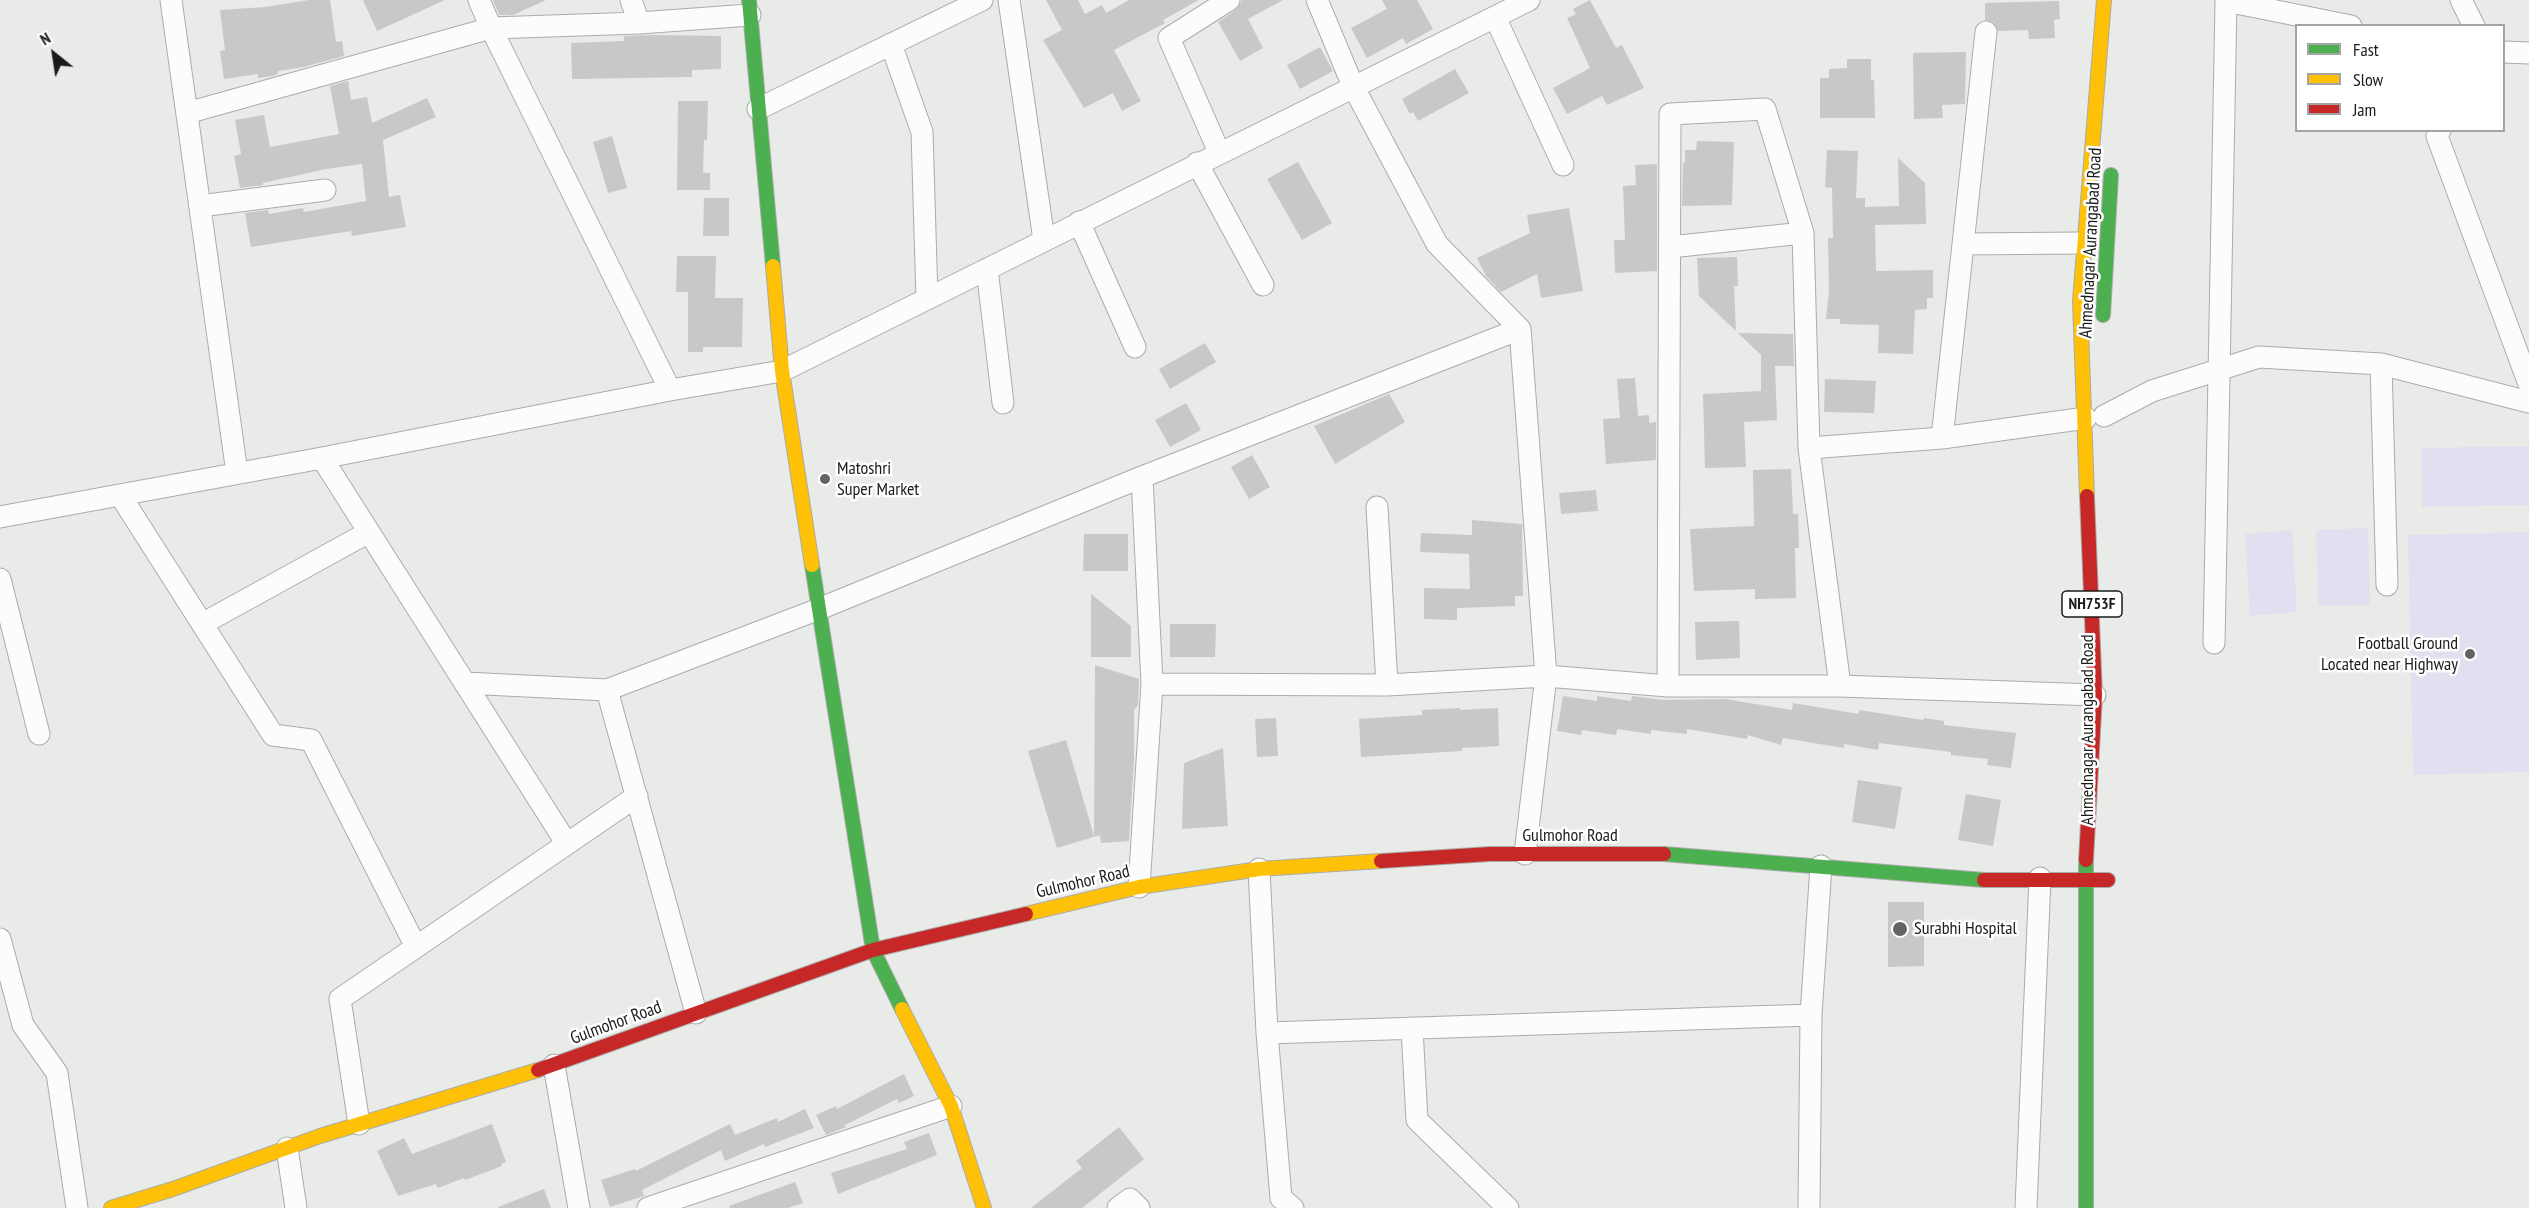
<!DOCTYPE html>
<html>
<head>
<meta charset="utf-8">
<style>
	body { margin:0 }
	#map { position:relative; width:2529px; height:1208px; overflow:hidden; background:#e8ebe8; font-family:"PT Sans Narrow",sans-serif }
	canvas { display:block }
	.legend { position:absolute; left:2295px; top:24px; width:210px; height:108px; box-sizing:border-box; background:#fff; border:2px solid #a3a4a3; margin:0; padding:8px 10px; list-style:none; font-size:18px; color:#1a1c1a }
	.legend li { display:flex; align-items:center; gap:12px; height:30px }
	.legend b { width:30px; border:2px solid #a3a4a3 }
	.north { position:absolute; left:24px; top:24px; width:60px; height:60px; -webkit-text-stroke:4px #fff; paint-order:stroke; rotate:330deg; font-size:16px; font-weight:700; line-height:24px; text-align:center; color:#1a1c1a }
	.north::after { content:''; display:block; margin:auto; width:21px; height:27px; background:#1a1c1a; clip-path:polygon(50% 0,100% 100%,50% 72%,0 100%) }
</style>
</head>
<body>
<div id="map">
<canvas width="2529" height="1208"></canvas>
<ul class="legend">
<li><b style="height:8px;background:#4caf50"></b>Fast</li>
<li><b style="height:8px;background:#ffc107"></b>Slow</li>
<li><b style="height:8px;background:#c62828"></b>Jam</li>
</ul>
<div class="north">N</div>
</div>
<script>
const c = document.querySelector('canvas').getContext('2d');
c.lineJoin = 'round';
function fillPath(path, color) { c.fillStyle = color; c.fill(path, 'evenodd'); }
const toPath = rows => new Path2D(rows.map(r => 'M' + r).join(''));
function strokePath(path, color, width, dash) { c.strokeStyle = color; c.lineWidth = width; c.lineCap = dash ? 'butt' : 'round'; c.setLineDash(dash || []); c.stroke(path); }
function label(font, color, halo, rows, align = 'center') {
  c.font = font + ' "PT Sans Narrow",sans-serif'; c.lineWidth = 5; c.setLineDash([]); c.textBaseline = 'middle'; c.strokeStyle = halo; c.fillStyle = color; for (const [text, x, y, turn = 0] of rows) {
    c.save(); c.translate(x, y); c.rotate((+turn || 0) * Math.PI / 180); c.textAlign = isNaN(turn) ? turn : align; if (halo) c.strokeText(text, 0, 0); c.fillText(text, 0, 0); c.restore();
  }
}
const green = toPath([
	[2529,446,2529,505,2422,507,2421,448],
	[2368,528,2370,605,2318,606,2316,530],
	[2292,530,2297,612,2250,616,2245,534],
	[2529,532,2529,772,2413,775,2408,535]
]);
const building = toPath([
	[309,0,330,0,336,42,342,41,344,56,304,67,278,71,278,74,273,76,258,78,258,74,224,79,220,51,225,50,220,10,265,7],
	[363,0,445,0,377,31],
	[493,0,546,0,513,15,499,15],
	[1046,0,1078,0,1085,14,1102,5,1106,13,1129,0,1199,0,1163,20,1165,23,1114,50,1141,101,1122,111,1113,93,1084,108,1043,40,1062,30],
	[1242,0,1283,0,1248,19,1263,48,1240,61,1218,22,1236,10],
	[1382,0,1417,0,1433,29,1406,44,1403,38,1367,58,1351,28,1387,9],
	[1590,0,1616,48,1622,45,1644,88,1607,105,1602,96,1567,114,1553,88,1590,68,1567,18,1576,14,1573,9],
	[2059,1,2060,19,2054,20,2055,38,2029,39,2028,30,1998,31,1994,22,1985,20,1985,3],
	[651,35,721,36,721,69,692,70,692,77,572,79,571,43,624,41,624,36],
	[1320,47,1333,71,1300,89,1287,65],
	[1966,52,1965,104,1942,105,1943,118,1914,119,1913,53],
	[1847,59,1871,59,1871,80,1874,80,1875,118,1820,118,1820,78,1829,78,1829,69,1847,68],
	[1455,69,1469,93,1418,121,1413,112,1410,114,1402,99],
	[348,81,351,100,367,97,372,123,427,98,436,117,383,140,389,197,400,195,406,227,352,236,351,231,251,247,245,213,268,210,269,214,303,208,304,212,366,201,362,164,326,169,263,183,263,185,240,188,234,156,241,154,235,120,264,115,270,147,339,134,330,86],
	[678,101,708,101,707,140,704,140,703,173,710,173,710,190,677,190],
	[612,136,627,188,608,193,593,142],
	[1697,141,1734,142,1732,205,1682,206,1683,163,1685,163,1685,150,1696,150],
	[1827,150,1858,151,1856,198,1865,198,1865,207,1899,206,1898,158,1925,183,1926,224,1875,225,1876,271,1933,270,1933,298,1927,298,1927,309,1915,310,1913,354,1878,353,1879,325,1840,324,1840,319,1826,319,1829,291,1828,238,1833,238,1832,188,1825,187],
	[1298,162,1332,223,1302,240,1267,179],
	[1657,164,1657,271,1615,273,1614,240,1625,240,1623,186,1636,185,1635,165],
	[704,198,729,198,729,236,703,236],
	[1569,208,1583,291,1541,298,1537,274,1501,292,1486,276,1477,258,1530,233,1527,215],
	[677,256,716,256,715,298,743,298,742,347,703,347,703,352,688,352,688,292,676,292],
	[1737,257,1738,286,1734,286,1736,331,1699,296,1697,258],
	[1738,333,1793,334,1794,366,1775,366,1777,420,1744,422,1746,467,1705,468,1703,394,1761,391,1761,355],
	[1205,343,1216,362,1170,389,1159,369],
	[1635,378,1638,416,1649,415,1649,423,1656,422,1656,460,1606,464,1603,419,1620,418,1617,379],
	[1825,379,1876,381,1874,413,1824,412],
	[1389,394,1405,422,1335,464,1314,426],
	[1186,403,1201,430,1170,447,1155,420],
	[1252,455,1270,487,1249,499,1231,467],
	[1791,469,1793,514,1798,514,1799,548,1795,548,1796,598,1755,599,1755,589,1694,591,1690,529,1754,526,1753,470],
	[1596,490,1598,511,1561,514,1559,493],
	[1472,520,1522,524,1523,596,1515,596,1515,606,1457,608,1457,620,1424,619,1424,588,1470,589,1469,554,1420,552,1421,533,1472,535],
	[1084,534,1128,534,1128,571,1083,571],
	[1091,594,1131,626,1131,657,1091,657],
	[1739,621,1740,658,1696,660,1695,622],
	[1170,624,1216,624,1215,657,1170,657],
	[1095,665,1139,679,1138,705,1134,710,1134,760,1129,841,1101,843,1100,835,1057,848,1028,751,1066,740,1094,836],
	[1563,696,1597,701,1597,696,1631,701,1632,696,1664,700,1725,699,1792,710,1793,703,1859,714,1859,710,1923,720,1924,718,1944,721,1944,725,2016,733,2011,768,1987,765,1988,759,1951,755,1951,752,1879,743,1878,750,1844,744,1844,748,1783,738,1781,745,1748,735,1747,739,1687,729,1687,734,1651,730,1651,734,1617,729,1616,735,1582,730,1581,735,1557,731],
	[1460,708,1460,710,1498,708,1499,746,1462,748,1462,751,1361,757,1359,719,1422,715,1422,710],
	[1276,718,1278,756,1257,757,1255,719],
	[1223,748,1228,826,1182,829,1184,763],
	[1858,780,1902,787,1895,829,1852,822],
	[1966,794,2001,800,1993,846,1958,840],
	[1888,902,1924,902,1924,966,1888,967],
	[904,1074,914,1096,899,1103,897,1099,845,1125,846,1127,826,1135,816,1115,836,1106,837,1109],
	[805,1109,814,1128,765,1147,764,1144,725,1161,721,1150,642,1190,644,1196,610,1207,601,1180,635,1169,636,1171,730,1124,735,1135,777,1118,778,1122],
	[492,1124,506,1162,501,1164,502,1166,465,1180,464,1178,438,1188,436,1184,398,1196,377,1151,404,1138,412,1154],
	[1119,1127,1144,1159,1082,1208,1031,1208,1082,1168,1076,1161],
	[929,1133,937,1155,838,1194,831,1173,907,1149,904,1142],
	[795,1182,803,1203,788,1208,730,1208,729,1206],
	[544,1189,551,1208,499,1208,498,1207]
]);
const street = toPath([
	[171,0,237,473],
	[479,0,491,28,670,390],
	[631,0,639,23],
	[1009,0,1044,240],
	[1317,0,1353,86,1437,244,1520,329],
	[2461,0,2474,26],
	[1495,17,1563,165],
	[891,44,922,132,927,299],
	[2504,52,2529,53],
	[758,109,982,0],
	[187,113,491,28,639,23,750,15],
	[2440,130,2437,136,2529,384],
	[1219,152,1169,38,1229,0],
	[1197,163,1263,285],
	[200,206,325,190],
	[1079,222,1135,347],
	[1963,244,2083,243],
	[1670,247,1803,233],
	[987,269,1003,403],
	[2381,364,2387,585],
	[2104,416,2152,391,2259,357,2381,364,2529,402],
	[1942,438,1986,32],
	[1809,448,1942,438,2086,418],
	[322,458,567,844],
	[1142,477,1520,329,1546,676,1525,854],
	[120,495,273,735,311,740,416,947],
	[1377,507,1387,685],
	[0,517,322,458,670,390,782,371,1529,0],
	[0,579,39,734],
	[202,624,369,532],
	[2214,643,2226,1,2351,26],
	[465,683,607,690],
	[1152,684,1387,685,1546,676,1668,686,1840,686,2095,695],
	[1668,686,1670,114,1765,109,1803,233,1809,448,1840,686],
	[1259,869,1267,1033,1281,1198,1293,1208],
	[0,939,23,1025,57,1073,77,1208],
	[696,1013,607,690,819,609,1142,477,1152,684,1139,887],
	[1412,1028,1417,1120,1508,1208],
	[1267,1033,1811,1015],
	[554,1065,579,1208],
	[359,1124,340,999,637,796],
	[287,1148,296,1208],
	[648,1208,951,1106],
	[1118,1208,1130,1199,1139,1208],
	[1809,1208,1811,1015,1821,866],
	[2026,1208,2040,878]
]);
const fast = toPath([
	[749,0,773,266],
	[2103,315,2111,175],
	[812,565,873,950,902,1009],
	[1664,854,1984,880],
	[2086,1208,2086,860]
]);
const slow = toPath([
	[773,266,782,371,812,565],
	[2087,496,2080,301,2104,0],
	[1026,914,1139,887,1259,869,1381,861],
	[902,1009,951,1106,984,1208],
	[111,1208,173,1189,320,1136,538,1070]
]);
const jam = toPath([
	[2086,860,2095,695,2087,496],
	[1381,861,1490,854,1664,854],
	[1984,880,2108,880],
	[538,1070,873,950,1026,914]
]);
const markers = [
	[825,479,6,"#626462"],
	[2470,654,6,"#626462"],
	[1900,929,8,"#626462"]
];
const shields = [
	[2092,604,60]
];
const shieldNames = [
	["NH753F",2092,604]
];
const streetNames = [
	["Ahmednagar Aurangabad Road",2091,243,-87],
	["Ahmednagar Aurangabad Road",2088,730,-90],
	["Gulmohor Road",1570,836],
	["Gulmohor Road",1083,882,-13],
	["Gulmohor Road",616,1023,-20]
];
const poiNames = [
	["Matoshri",837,469],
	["Super Market",837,490],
	["Football Ground",2458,644,"right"],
	["Located near Highway",2458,665,"right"],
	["Surabhi Hospital",1914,929]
];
fillPath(green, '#e4dff0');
fillPath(building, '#c7c9c7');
strokePath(street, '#aaacaa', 23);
strokePath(fast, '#aaacaa', 16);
strokePath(slow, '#aaacaa', 16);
strokePath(jam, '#aaacaa', 16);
strokePath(street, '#fcfcfc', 21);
strokePath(fast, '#4caf50', 14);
strokePath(slow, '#ffc107', 14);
strokePath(jam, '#c62828', 14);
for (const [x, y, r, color] of markers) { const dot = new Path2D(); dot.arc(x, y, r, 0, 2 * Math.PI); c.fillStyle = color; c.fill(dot); strokePath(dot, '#fff', 2); }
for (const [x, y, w] of shields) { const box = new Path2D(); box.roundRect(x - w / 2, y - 13, w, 26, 4.5); c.fillStyle = '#fff'; c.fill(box); strokePath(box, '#1a1c1a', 1.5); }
label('bold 16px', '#1a1c1a', null, shieldNames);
label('18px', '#1a1c1a', '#fff', streetNames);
label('18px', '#1a1c1a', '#fff', poiNames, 'left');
</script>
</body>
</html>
